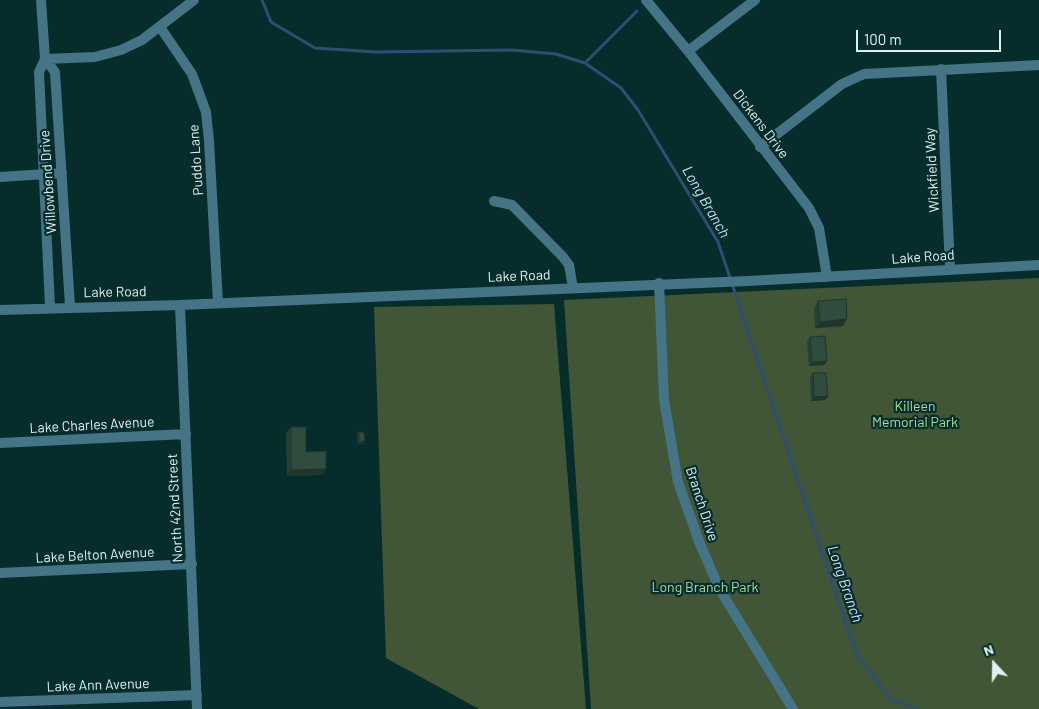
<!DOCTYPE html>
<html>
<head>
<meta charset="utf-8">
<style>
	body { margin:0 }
	#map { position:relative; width:1039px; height:709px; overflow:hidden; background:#062d2c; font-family:Barlow,sans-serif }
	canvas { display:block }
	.north { position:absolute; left:969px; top:639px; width:50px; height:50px; -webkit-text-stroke:4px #062d2c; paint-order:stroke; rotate:339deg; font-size:14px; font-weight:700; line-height:20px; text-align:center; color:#ddf1f0 }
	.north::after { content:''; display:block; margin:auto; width:18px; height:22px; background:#ddf1f0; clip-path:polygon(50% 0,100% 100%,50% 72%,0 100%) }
	.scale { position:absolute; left:856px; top:30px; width:145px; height:22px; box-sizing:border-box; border:2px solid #ddf1f0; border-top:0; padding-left:6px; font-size:15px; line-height:18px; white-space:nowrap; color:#ddf1f0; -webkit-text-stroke:4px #062d2c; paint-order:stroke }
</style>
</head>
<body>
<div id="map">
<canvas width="1039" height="709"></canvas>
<div class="north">N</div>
<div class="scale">100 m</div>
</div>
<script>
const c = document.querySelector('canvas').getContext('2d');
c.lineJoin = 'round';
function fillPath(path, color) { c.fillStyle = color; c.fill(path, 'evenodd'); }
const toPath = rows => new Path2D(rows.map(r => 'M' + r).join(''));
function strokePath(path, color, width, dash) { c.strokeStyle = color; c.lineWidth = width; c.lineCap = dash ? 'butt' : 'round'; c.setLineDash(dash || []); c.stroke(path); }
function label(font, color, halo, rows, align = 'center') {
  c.font = font + ' Barlow,sans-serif'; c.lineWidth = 4.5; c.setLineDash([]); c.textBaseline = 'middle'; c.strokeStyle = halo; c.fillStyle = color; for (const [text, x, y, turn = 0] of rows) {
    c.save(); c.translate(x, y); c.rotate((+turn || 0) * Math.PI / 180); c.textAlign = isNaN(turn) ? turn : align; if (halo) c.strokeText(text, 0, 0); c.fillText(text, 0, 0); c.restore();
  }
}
const green = toPath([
	[1039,278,1039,709,591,709,564,300],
	[554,304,586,709,479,709,386,658,374,307]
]);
const stream = toPath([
	[262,0,271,22,315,48,376,52,512,50,556,54,585,63,621,88,638,110,718,242,857,655,892,700,919,709],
	[585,63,637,11]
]);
const minor = toPath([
	[41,0,45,59,39,72,50,307],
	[646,0,688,51,809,208,819,228,827,277],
	[160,27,192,74,206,112,209,141,218,303],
	[688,51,755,0],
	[45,59,55,72,70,306],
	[45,59,95,57,121,50,142,40,194,0],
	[941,69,950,269],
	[760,147,842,84,864,74,1039,65],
	[0,177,62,173],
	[494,201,512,205,563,257,569,265,573,288],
	[659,283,664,400,678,482,700,544,720,590,793,709],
	[180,305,197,709],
	[0,310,180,305,748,281,1039,265],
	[0,443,186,434],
	[0,573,192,564],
	[0,702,197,695]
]);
const wall = toPath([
	[818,301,843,326,815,328,814,308],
	[810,337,827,361,824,365,809,366,807,342],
	[813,373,828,396,825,400,811,401,810,378],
	[291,427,306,452,326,469,322,475,287,476,286,433],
	[359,432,363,444,358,444,357,434]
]);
const shadedWall = toPath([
	[847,319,843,326,815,328,820,322],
	[827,361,824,365,809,366,812,362],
	[828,396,825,400,811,401,814,397],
	[365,441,363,444,358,444,359,442],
	[326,469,322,475,287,476,291,470]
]);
const building = toPath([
	[846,299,847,319,820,322,818,301,846,299],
	[825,336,827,361,812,362,810,337,825,336],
	[813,373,826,373,828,396,814,397,813,373],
	[291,427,306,427,306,452,326,451,326,469,291,470,291,427],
	[359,432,364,432,365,441,359,442,359,432]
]);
const streetNames = [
	["Dickens Drive",761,124,53],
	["Puddo Lane",196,160,-94],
	["Wickfield Way",932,170,-93],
	["Willowbend Drive",48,182,-94],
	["Lake Road",923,257,-4],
	["Lake Road",519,276,-2],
	["Lake Road",115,292,-1],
	["Lake Charles Avenue",92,425,-3],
	["Branch Drive",702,504,72],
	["North 42nd Street",175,508,-93],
	["Lake Belton Avenue",95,555,-3],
	["Lake Ann Avenue",98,685,-2]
];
const parkNames = [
	["Killeen",915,406],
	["Memorial Park",915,422],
	["Long Branch Park",705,587]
];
const waterNames = [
	["Long Branch",706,202,60],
	["Long Branch",845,584,71]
];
fillPath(green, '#415537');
strokePath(stream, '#2f4e71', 3);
strokePath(minor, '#447485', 10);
fillPath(wall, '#284136');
fillPath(shadedWall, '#21352c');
fillPath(building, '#2f4c3f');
strokePath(building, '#21352c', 1);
label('14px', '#ddf1f0', '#062d2c', streetNames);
label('14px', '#aeda98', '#062d2c', parkNames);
label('italic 15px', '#cadff7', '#062d2c', waterNames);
</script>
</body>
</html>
